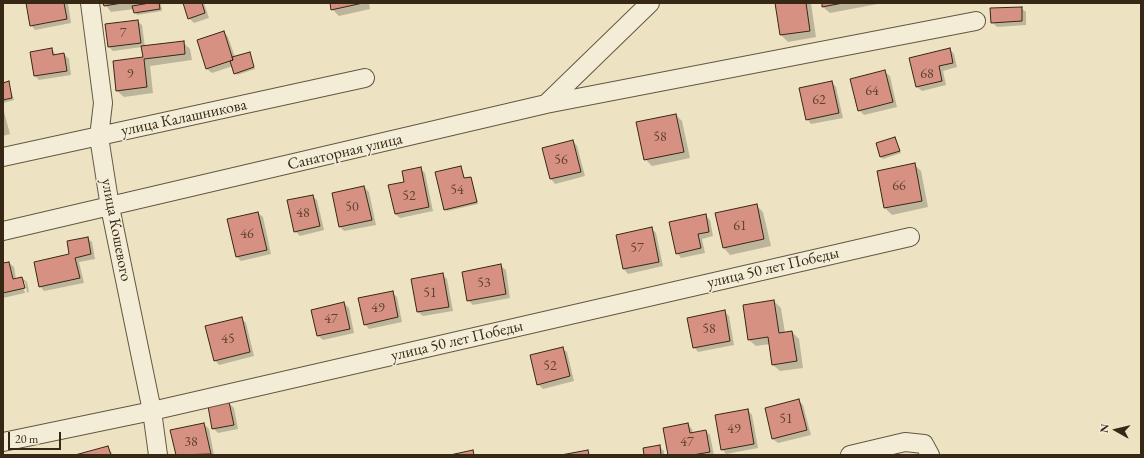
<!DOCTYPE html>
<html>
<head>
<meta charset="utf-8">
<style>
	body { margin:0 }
	#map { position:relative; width:1144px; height:458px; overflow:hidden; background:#ede3c2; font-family:"EB Garamond",serif }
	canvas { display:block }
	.frame { position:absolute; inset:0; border:4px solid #362815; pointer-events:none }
	.north { position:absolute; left:1096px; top:410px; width:40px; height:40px; -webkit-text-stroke:3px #f3edd7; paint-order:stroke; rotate:278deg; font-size:11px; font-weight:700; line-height:16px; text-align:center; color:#362815 }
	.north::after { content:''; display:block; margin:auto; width:14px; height:18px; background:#362815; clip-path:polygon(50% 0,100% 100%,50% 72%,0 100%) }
	.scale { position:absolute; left:8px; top:432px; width:53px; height:18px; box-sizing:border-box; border:2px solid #362815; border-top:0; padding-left:5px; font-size:12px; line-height:14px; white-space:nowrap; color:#362815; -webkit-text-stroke:3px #f3edd7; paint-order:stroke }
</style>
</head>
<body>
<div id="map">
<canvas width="1144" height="458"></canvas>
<div class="frame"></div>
<div class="north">N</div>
<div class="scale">20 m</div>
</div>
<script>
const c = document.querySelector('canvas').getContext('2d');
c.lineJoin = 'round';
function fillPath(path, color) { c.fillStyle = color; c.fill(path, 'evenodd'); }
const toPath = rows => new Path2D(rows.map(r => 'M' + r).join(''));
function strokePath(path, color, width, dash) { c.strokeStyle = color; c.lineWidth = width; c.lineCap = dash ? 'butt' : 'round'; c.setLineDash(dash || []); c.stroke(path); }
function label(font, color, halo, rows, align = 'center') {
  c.font = font + ' "EB Garamond",serif'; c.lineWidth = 3; c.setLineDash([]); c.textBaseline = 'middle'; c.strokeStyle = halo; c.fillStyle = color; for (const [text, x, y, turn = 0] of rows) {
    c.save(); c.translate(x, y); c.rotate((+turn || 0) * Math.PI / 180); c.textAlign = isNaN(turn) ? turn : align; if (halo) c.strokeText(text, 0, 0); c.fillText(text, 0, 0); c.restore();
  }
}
const shadow = toPath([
	[27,3,68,3,71,23,35,30,31,25],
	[104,3,166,3,161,4,162,11,137,15,134,9,111,12],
	[184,3,204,3,209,18,194,23,189,18],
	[331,3,369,3,370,9,339,16,332,9],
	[776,3,811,3,816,37,788,42,781,35],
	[823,3,883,3,830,13,823,7],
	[1021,8,1026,12,1026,25,997,27,992,22],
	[137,21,142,25,145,47,183,42,190,49,192,60,150,66,153,93,124,97,117,91,144,58,142,47,113,51,109,47],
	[224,32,228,37,235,57,249,53,255,69,237,75,233,66,212,73,207,69],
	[52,49,56,55,64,54,69,59,71,75,39,80,35,76],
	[950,49,954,54,957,67,943,71,946,85,922,91,917,87],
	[885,72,890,76,897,107,864,115,859,110],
	[8,82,14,100,3,103,3,84],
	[832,82,836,87,843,118,811,124,807,119],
	[3,108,10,134,3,136],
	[676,115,682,121,690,158,652,166,645,159],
	[895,138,901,153,883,159,881,157],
	[573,141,577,146,585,176,555,184,551,179,543,149],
	[914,164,921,171,928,207,892,215,885,208,878,171],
	[461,167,465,179,470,178,472,180,478,204,447,211,445,209],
	[420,168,425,173,433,211,400,218,395,214,405,182],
	[364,187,369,192,376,225,344,231,340,227,333,194],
	[312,196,317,200,324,230,300,236,295,231],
	[756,205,763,212,771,246,730,255,724,248,716,214],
	[258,213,263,217,271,254,241,261,237,257],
	[705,215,710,220,713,236,702,239,705,253,681,258,677,253],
	[652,229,656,233,663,266,628,274,624,269,617,235],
	[87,238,92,242,95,259,79,262,84,283,44,291,40,286],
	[9,263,14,267,16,279,22,278,27,282,29,292,3,298,3,264],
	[22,282,25,282,27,292,25,293],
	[501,266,506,270,510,298,473,305,468,300],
	[442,274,447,279,453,311,423,316,418,312,413,280],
	[392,292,397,297,402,322,369,329,365,324],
	[774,301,781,308,785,333,792,332,799,339,803,368,780,371,773,365,770,344,756,346,749,340],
	[344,303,349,308,354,333,323,340,318,336,312,310],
	[724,311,729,316,734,345,698,352,694,347],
	[241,318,246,323,254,356,219,365,215,360],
	[562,348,567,352,574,381,543,389,538,384],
	[799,401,803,405,811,435,778,443,773,439],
	[229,403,234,408,238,429,218,433,213,428],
	[748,410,752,415,758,448,726,454,722,449],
	[204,424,209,429,214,455,177,455,172,431],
	[688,424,692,429,693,433,706,431,710,435,714,455,669,455],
	[659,446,664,451,664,455,645,455],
	[108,447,113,455,77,455]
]);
const building = toPath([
	[26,3,64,3,67,19,30,26,26,3],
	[103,3,122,3,104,6,103,3],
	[150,3,159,3,160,9,134,13,132,6,150,3],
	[183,3,202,3,205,13,188,19,183,3],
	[330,3,363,3,331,10,330,3],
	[775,3,806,3,810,31,780,35,775,3],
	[822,3,843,3,822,7,822,3],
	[1022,7,1022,21,991,23,990,8,1022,7],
	[138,20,141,43,108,47,105,24,138,20],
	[224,31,233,60,206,69,197,40,224,31],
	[184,41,185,54,144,59,147,87,116,91,113,61,143,57,141,46,184,41],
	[52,48,53,55,64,53,67,71,34,76,30,52,52,48],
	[950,48,953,63,939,66,942,81,916,87,909,58,950,48],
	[250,52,254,67,234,74,230,61,233,60,232,57,250,52],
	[885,70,893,102,858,111,850,79,885,70],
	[9,81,12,98,3,100,3,83,9,81],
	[832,81,839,113,806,120,799,88,832,81],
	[676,114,684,152,644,160,636,122,676,114],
	[895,137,900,151,880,157,876,143,895,137],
	[573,140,581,172,550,179,542,148,573,140],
	[915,163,922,201,884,208,877,171,915,163],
	[461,166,464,178,471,177,477,202,444,210,435,172,461,166],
	[421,167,429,207,395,214,388,185,404,182,402,171,421,167],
	[364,186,372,220,339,227,332,193,364,186],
	[313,195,320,226,294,232,287,200,313,195],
	[757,204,764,239,723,248,715,213,757,204],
	[258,212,267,250,236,257,227,219,258,212],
	[706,214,709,232,698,234,701,248,676,254,669,222,706,214],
	[652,227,659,262,623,269,616,235,652,227],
	[88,237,91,254,75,258,80,278,39,287,34,262,69,254,67,241,88,237],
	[9,262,13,279,22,277,25,288,3,293,3,263,9,262],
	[501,264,506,294,467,301,462,272,501,264],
	[443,273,449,307,417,312,411,279,443,273],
	[393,291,398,317,364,325,358,298,393,291],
	[774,300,779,333,792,331,797,361,772,365,768,337,748,340,743,305,774,300],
	[344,302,350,329,317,336,311,310,344,302],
	[725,310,730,341,693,348,687,318,725,310],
	[242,317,250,352,214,361,205,326,242,317],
	[563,347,570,376,537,385,530,355,563,347],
	[799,399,807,430,772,439,765,408,799,399],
	[229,402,234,425,212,429,208,406,229,402],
	[748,409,754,444,721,450,715,415,748,409],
	[204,423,211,454,176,455,170,430,204,423],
	[688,423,690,433,706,430,710,452,693,455,668,455,663,428,688,423],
	[660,445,661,455,644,455,643,448,660,445],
	[108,446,111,455,75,455,108,446],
	[473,450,474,455,450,455,473,450],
	[588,450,589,455,561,455,588,450]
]);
const street = toPath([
	[90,3,103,103,99,137,110,207,152,411,158,455],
	[546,104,650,3],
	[3,157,365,78],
	[3,231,546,104,976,21],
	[3,442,152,411,910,237],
	[850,455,905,442,924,444,930,455]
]);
const numberNames = [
	["7",123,33],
	["9",130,74],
	["68",927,74],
	["64",872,91],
	["62",819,100],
	["58",660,137],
	["56",561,160],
	["66",899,186],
	["54",457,190],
	["52",409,196],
	["50",352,207],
	["48",303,213],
	["61",740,226],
	["46",247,234],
	["57",637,248],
	["53",484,283],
	["51",430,293],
	["49",378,308],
	["47",331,319],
	["58",709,329],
	["45",228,339],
	["52",550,366],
	["51",786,419],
	["49",734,429],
	["38",191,442],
	["47",687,442]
];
const streetNames = [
	["улица Калашникова",184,118,-12],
	["Санаторная улица",345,152,-13],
	["улица Кошевого",116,230,79],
	["улица 50 лет Победы",773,268,-13],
	["улица 50 лет Победы",457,341,-13]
];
fillPath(shadow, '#0003');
fillPath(building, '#d79182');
strokePath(building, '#362815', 1);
strokePath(street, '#645740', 20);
strokePath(street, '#f3edd7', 18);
label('14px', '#5e4230', null, numberNames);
label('16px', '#362815', '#f3edd7', streetNames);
</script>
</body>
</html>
